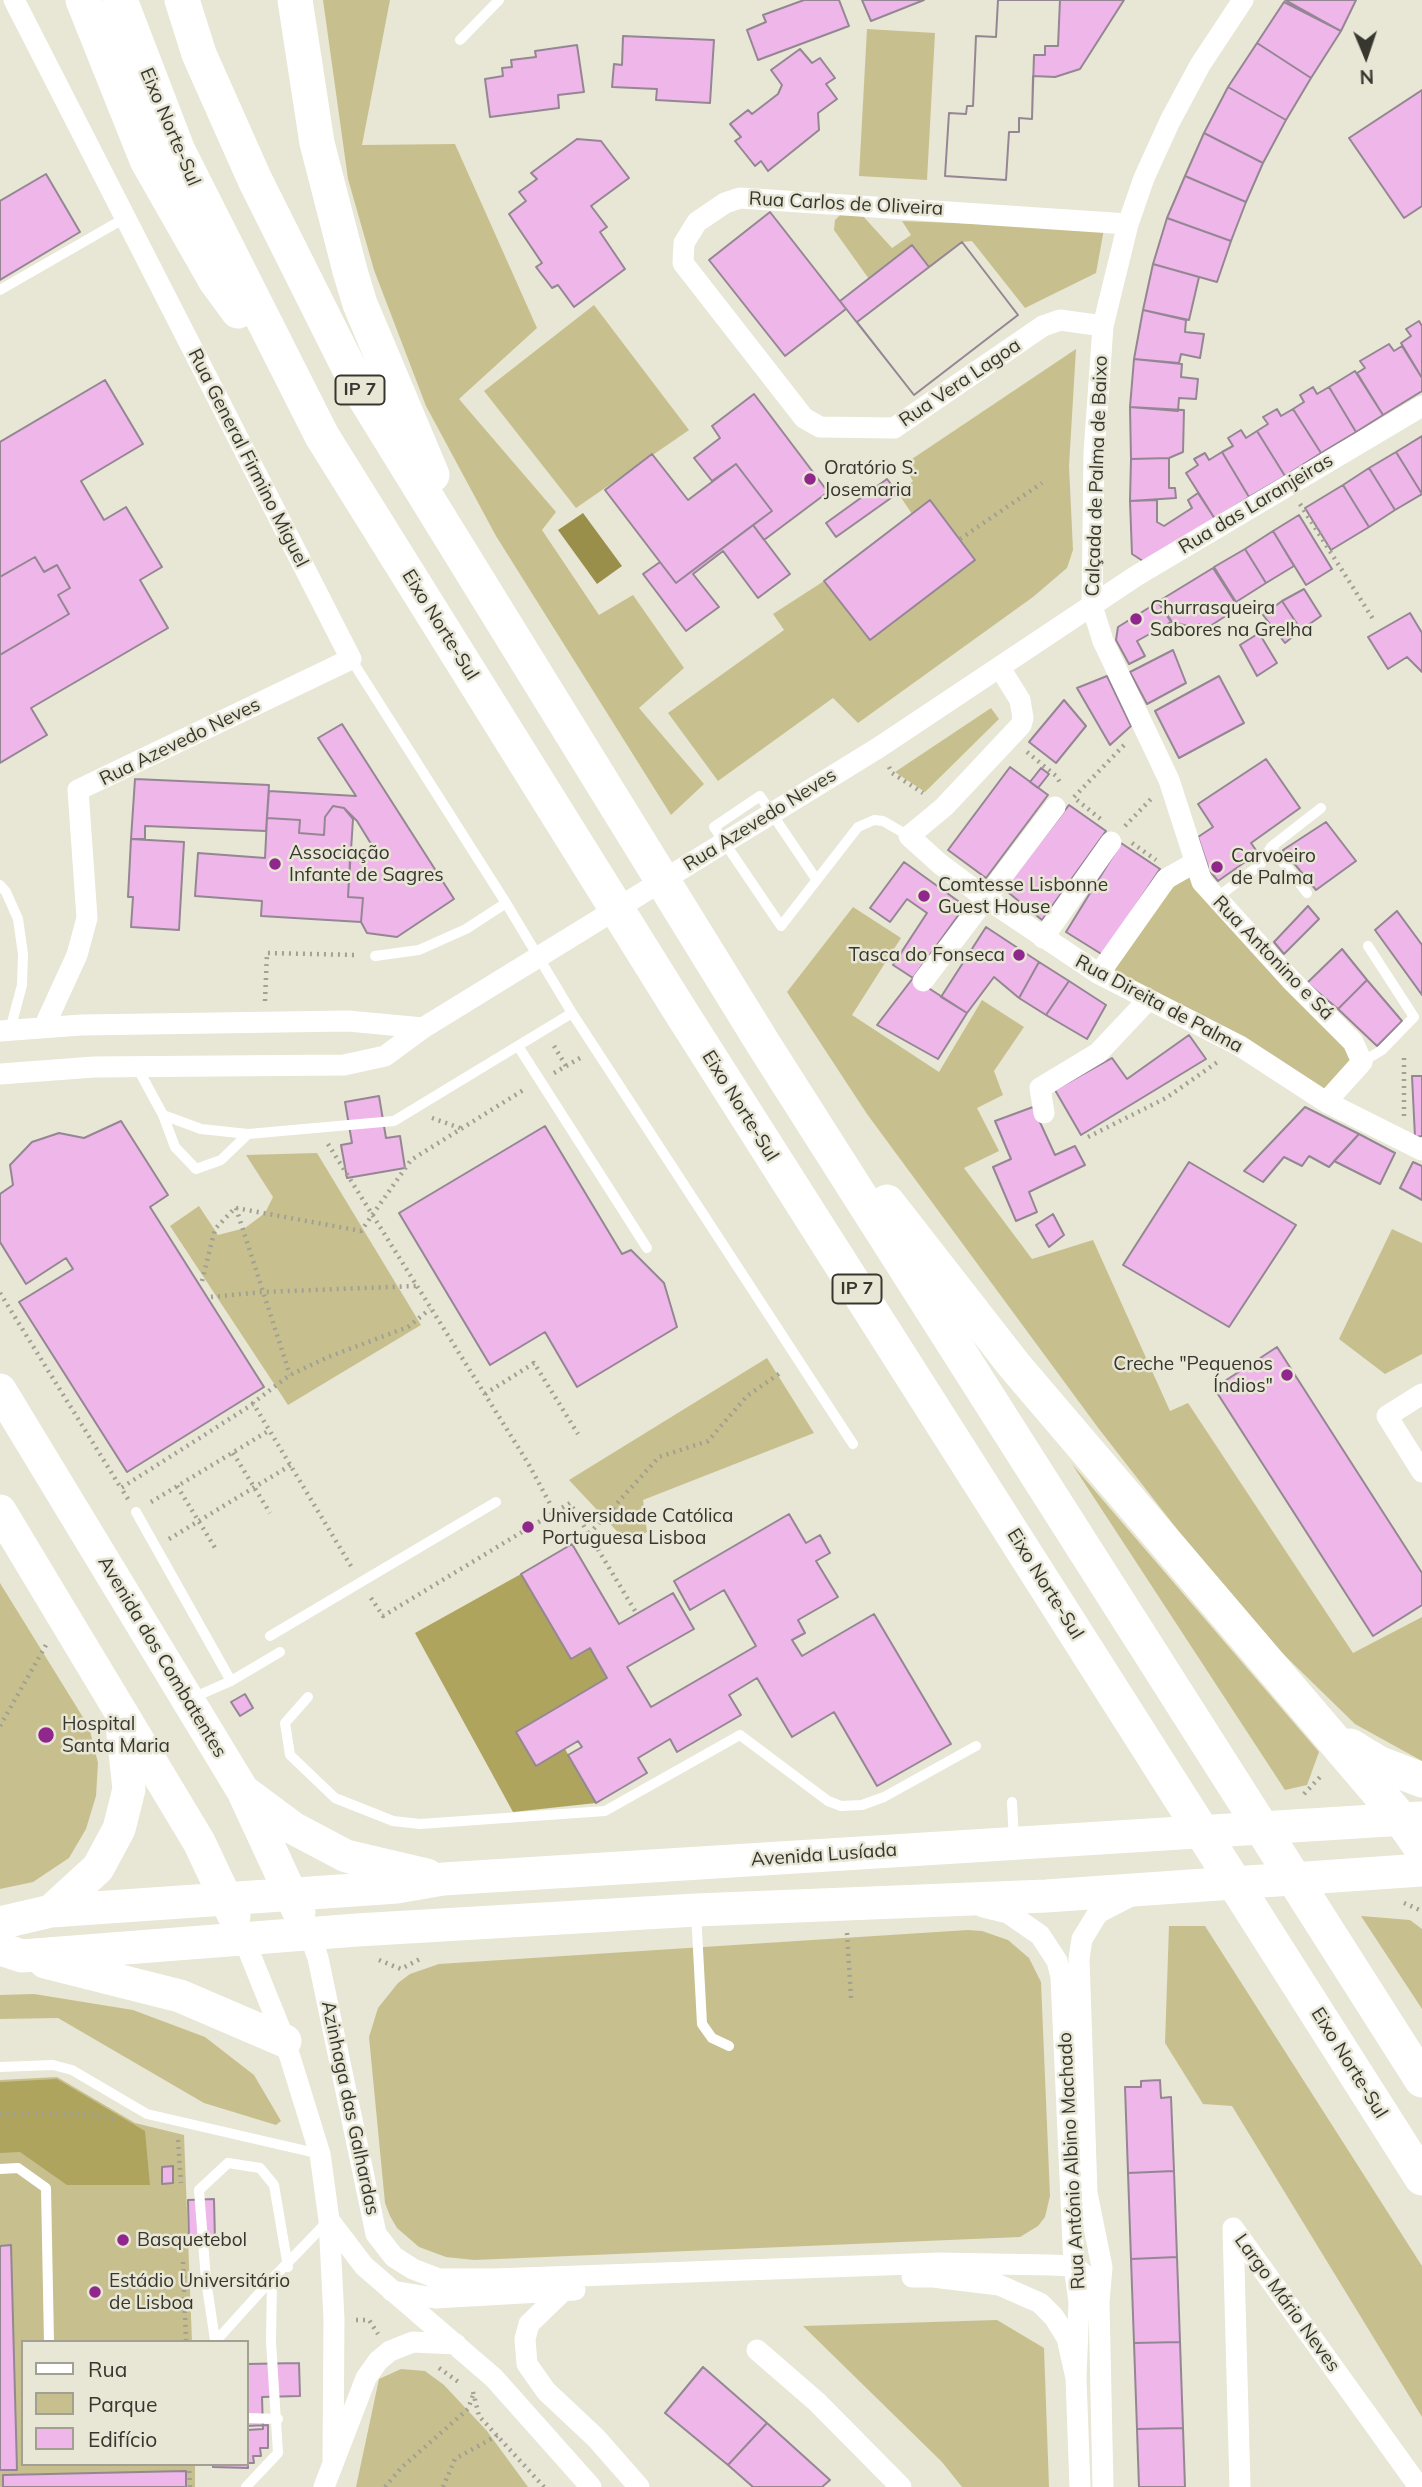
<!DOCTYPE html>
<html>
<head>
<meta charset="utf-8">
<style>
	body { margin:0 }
	#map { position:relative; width:1422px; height:2487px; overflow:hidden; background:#e8e6d5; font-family:Mulish,sans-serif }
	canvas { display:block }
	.legend { position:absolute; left:21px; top:2340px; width:228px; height:126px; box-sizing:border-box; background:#e8e6d5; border:2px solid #a1a093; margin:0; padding:9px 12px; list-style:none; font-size:21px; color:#37362f }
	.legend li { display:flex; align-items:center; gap:14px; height:35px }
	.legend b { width:35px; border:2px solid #a1a093 }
	.north { position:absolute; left:1331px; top:21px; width:70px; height:70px; -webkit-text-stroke:5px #e8e6d5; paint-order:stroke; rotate:178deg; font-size:19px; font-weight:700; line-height:28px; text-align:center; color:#37362f }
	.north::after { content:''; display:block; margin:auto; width:24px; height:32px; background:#37362f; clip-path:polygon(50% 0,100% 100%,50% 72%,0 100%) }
</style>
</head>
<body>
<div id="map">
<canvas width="1422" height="2487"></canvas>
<ul class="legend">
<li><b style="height:9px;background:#fff"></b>Rua</li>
<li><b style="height:19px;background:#c7c08e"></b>Parque</li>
<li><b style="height:19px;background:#eeb6e9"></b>Edifício</li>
</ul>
<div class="north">N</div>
</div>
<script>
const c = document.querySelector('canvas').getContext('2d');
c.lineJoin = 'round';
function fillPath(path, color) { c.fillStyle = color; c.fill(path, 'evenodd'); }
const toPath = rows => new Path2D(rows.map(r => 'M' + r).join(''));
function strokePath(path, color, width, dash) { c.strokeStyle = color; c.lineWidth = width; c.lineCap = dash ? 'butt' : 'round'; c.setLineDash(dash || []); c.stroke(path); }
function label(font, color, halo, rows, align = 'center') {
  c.font = font + ' Mulish,sans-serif'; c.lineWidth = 5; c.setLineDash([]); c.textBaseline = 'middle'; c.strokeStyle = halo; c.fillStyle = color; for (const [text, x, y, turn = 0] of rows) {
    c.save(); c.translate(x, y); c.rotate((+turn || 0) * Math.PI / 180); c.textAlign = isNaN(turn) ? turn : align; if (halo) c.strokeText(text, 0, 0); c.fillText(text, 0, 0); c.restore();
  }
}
const green = toPath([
	[323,0,390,0,362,145,455,144,537,328,459,399,556,512,542,530,599,615,633,595,684,668,639,708,704,784,671,815,496,536,426,406,374,270,348,179],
	[867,29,935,33,927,180,859,176],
	[841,214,862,215,892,248,911,235,902,221,1104,229,1096,273,1025,308,972,241,962,242,929,267,912,246,869,279,834,230,835,220],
	[594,305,689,430,576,508,484,391],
	[1076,349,1069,466,1073,550,1067,568,1033,597,858,723,833,698,718,781,668,713,784,630,773,614,824,581,870,640,975,560,930,500,912,514,898,493,913,481,903,465],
	[991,708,999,719,925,792,895,772],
	[1194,863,1362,1062,1326,1102,1099,974],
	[853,907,901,938,852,1015,939,1072,982,1000,1024,1027,994,1071,1003,1095,977,1108,999,1151,964,1168,1032,1259,1093,1240,1170,1411,1188,1403,1353,1653,1422,1617,1422,1761,1355,1724,1276,1647,1180,1533,1099,1429,867,1114,787,992],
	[317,1153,421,1325,288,1405,170,1226,199,1206,218,1235,245,1228,265,1213,273,1197,246,1155],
	[1392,1229,1422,1243,1422,1354,1385,1374,1339,1339],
	[767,1358,814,1433,643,1500,647,1532,628,1543,569,1480],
	[1072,1464,1319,1752,1307,1785,1285,1790],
	[0,1583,89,1727,98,1763,96,1796,86,1829,69,1858,33,1882,0,1889],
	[1361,1916,1410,1920,1422,1929,1422,2009],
	[1169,1926,1205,1926,1422,2266,1422,2417,1232,2106,1203,2104,1165,2043],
	[968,1930,982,1931,1008,1940,1029,1958,1041,1982,1050,2196,1045,2217,1038,2226,1020,2237,474,2260,446,2257,419,2247,397,2228,390,2216,385,2203,369,2037,378,2008,398,1983,410,1974,439,1964],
	[34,1994,133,2010,205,2037,254,2075,281,2121,276,2125,204,2103,58,2018,0,2019,0,1995],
	[57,2077,135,2123,184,2135,192,2342,23,2342,23,2464,195,2464,195,2487,0,2487,0,2080],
	[997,2320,1044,2348,1049,2487,962,2487,942,2462,803,2326],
	[401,2369,425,2371,444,2385,487,2431,528,2487,356,2487,379,2379]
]);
const forest = toPath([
	[521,1574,590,1648,607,1678,517,1732,536,1765,565,1749,596,1803,513,1812,415,1633],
	[57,2079,145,2131,150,2185,67,2185,20,2152,0,2153,0,2082]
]);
const water = toPath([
	[583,513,622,566,597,584,558,530]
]);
const building = toPath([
	[804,0,839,0,849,26,758,60,747,30,766,22,763,15,804,0],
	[862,0,924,0,871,21,862,0],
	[998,0,1124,0,1080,69,1055,77,1033,76,1032,119,1019,118,1019,132,1009,132,1006,180,945,176,949,113,966,114,967,106,973,106,976,36,996,37,998,0],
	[998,0,1060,0,1058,46,1045,46,1045,55,1034,55,1032,119,1019,118,1019,132,1009,132,1006,180,945,176,949,113,966,114,967,106,973,106,976,36,996,37,998,0],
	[1285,0,1356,0,1341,31,1285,0],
	[1284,2,1341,31,1311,78,1257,43,1284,2],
	[623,36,714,40,710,103,656,100,657,89,612,87,614,64,622,65,623,36],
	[1257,43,1311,78,1286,120,1228,87,1257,43],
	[577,45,584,92,558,95,559,108,490,117,485,79,503,76,502,68,512,67,511,60,536,57,535,51,577,45],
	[800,49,812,63,820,58,835,78,826,84,837,99,818,113,819,130,768,171,761,161,755,166,735,141,741,137,730,124,748,110,752,114,778,94,782,85,771,70,800,49],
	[1228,87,1286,120,1263,163,1204,133,1228,87],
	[1422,90,1422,206,1404,218,1349,138,1422,90],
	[1204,133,1263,163,1246,202,1185,176,1204,133],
	[577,139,601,141,629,178,591,206,607,227,600,232,625,269,574,307,558,285,552,288,536,267,542,263,509,214,526,201,519,192,537,179,531,173,577,139],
	[46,174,80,232,0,280,0,201,46,174],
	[1185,176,1246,202,1231,241,1167,218,1185,176],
	[770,212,846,309,785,356,709,260,770,212],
	[1167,218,1231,241,1217,282,1153,264,1167,218],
	[962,242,1018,315,914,395,840,301,912,245,929,267,962,242],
	[962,242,1018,315,914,395,857,322,962,242],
	[1153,264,1199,277,1189,320,1143,310,1153,264],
	[1143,310,1186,320,1185,332,1204,334,1200,358,1181,354,1179,363,1134,359,1143,310],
	[1419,321,1422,326,1422,378,1401,343,1411,336,1406,329,1419,321],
	[1389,344,1394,351,1402,346,1422,378,1422,391,1383,415,1357,373,1365,368,1360,361,1389,344],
	[1134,359,1182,364,1181,377,1198,379,1196,399,1179,398,1178,411,1130,407,1134,359],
	[1355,371,1383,415,1356,432,1329,387,1355,371],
	[105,380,143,444,81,481,104,520,126,507,162,567,140,580,168,628,31,708,47,735,0,763,0,655,69,614,58,595,70,588,57,565,44,572,35,557,0,577,0,442,105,380],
	[1313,387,1317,394,1329,387,1356,432,1321,453,1293,409,1304,402,1300,395,1313,387],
	[754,394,828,492,764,540,753,525,772,511,736,464,712,481,694,458,720,438,712,426,754,394],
	[1130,407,1184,410,1183,452,1169,458,1131,459,1130,407],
	[1277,409,1281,416,1293,409,1321,453,1285,476,1257,431,1268,424,1263,417,1277,409],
	[1241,430,1246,438,1257,431,1285,476,1249,497,1222,452,1233,446,1228,438,1241,430],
	[1422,436,1422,494,1396,452,1422,436],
	[1222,452,1249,497,1215,519,1186,473,1198,465,1194,459,1205,453,1209,460,1222,452],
	[1396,452,1422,494,1395,510,1369,468,1396,452],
	[652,454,688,500,736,464,772,511,676,583,605,490,652,454],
	[1169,458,1169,488,1175,488,1176,498,1130,501,1131,459,1169,458],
	[1369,468,1395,510,1369,527,1343,485,1369,468],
	[887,479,898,493,836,537,826,523,887,479],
	[1343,485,1369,527,1331,550,1305,508,1343,485],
	[1198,493,1215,519,1146,563,1132,554,1130,501,1157,500,1157,522,1164,526,1192,508,1188,500,1198,493],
	[930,500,975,560,870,640,824,581,930,500],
	[1299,515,1332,569,1306,585,1273,531,1299,515],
	[753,525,790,574,758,598,723,551,693,574,719,607,686,631,643,574,660,562,676,583,753,525],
	[1273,531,1294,566,1266,583,1245,549,1273,531],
	[1245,549,1266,583,1236,602,1214,567,1245,549],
	[35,557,44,572,57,565,70,588,58,595,69,614,0,655,0,577,35,557],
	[1213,568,1235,602,1235,610,1204,630,1199,624,1192,627,1172,622,1159,601,1213,568],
	[1304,589,1321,616,1301,630,1282,601,1304,589],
	[1282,601,1301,630,1285,643,1263,615,1282,601],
	[1158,602,1171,622,1137,641,1145,656,1129,664,1116,640,1118,627,1158,602],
	[1410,613,1422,633,1422,672,1407,657,1388,669,1368,637,1410,613],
	[1259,633,1277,663,1257,676,1240,645,1259,633],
	[1173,650,1186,683,1147,704,1130,672,1173,650],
	[1107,676,1131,726,1110,745,1077,688,1107,676],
	[1219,676,1244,723,1179,758,1155,711,1219,676],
	[1064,700,1086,726,1056,763,1029,742,1064,700],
	[342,724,454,899,397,937,367,933,361,922,363,898,348,897,350,860,373,847,357,821,344,808,333,806,325,817,324,835,299,833,300,820,267,818,269,791,356,796,318,738,342,724],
	[1266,759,1300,808,1251,843,1258,853,1218,881,1209,870,1198,837,1213,827,1198,804,1266,759],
	[1010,767,1048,795,986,878,948,850,1010,767],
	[1041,768,1049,774,1038,788,1030,782,1041,768],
	[135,779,269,785,266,831,145,826,145,839,131,839,135,779],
	[1069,805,1106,831,1042,920,1004,889,1069,805],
	[333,806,344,808,353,819,348,897,363,898,361,922,261,916,262,901,195,896,198,853,265,858,267,818,300,820,299,833,324,835,325,817,333,806],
	[1326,822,1356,861,1316,890,1283,850,1326,822],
	[131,839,184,842,179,930,131,927,133,897,128,897,131,839],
	[1121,843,1160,869,1103,955,1066,932,1121,843],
	[904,862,965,906,913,978,893,965,927,913,907,899,890,922,870,908,904,862],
	[1308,906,1319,919,1284,954,1274,942,1308,906],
	[1397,911,1422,945,1422,995,1375,930,1397,911],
	[986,927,1039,962,1019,998,994,977,967,1013,941,997,986,927],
	[1342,949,1367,980,1338,1009,1307,983,1342,949],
	[1039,962,1069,981,1046,1015,1019,998,1039,962],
	[913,978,967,1013,938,1059,877,1025,913,978],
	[1367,980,1402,1021,1377,1046,1338,1009,1367,980],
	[1069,981,1106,1005,1087,1039,1046,1015,1069,981],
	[1189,1035,1206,1059,1081,1135,1055,1090,1112,1058,1127,1079,1189,1035],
	[1412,1076,1422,1076,1422,1136,1415,1137,1412,1076],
	[379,1096,386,1138,400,1136,405,1168,347,1178,341,1145,352,1143,345,1102,379,1096],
	[1033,1107,1055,1155,1075,1146,1085,1165,1029,1192,1037,1212,1016,1221,993,1167,1011,1159,995,1121,1033,1107],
	[1305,1107,1359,1134,1329,1167,1309,1156,1302,1166,1284,1157,1263,1182,1244,1171,1305,1107],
	[121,1121,168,1195,150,1207,264,1387,127,1472,19,1302,73,1269,66,1258,26,1284,0,1242,0,1194,13,1185,10,1165,32,1142,59,1133,84,1138,121,1121],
	[545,1126,622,1254,631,1250,664,1283,677,1327,577,1387,545,1332,490,1365,399,1213,545,1126],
	[1359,1134,1395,1153,1380,1184,1334,1161,1359,1134],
	[1189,1162,1296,1225,1229,1327,1123,1265,1189,1162],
	[1413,1162,1422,1166,1422,1200,1400,1188,1413,1162],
	[1053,1214,1064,1235,1049,1247,1036,1225,1053,1214],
	[1277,1347,1422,1573,1422,1605,1373,1636,1214,1388,1277,1347],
	[789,1514,806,1543,820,1535,830,1553,816,1561,838,1597,798,1620,805,1633,792,1640,802,1656,874,1614,951,1744,877,1786,834,1712,792,1737,757,1678,729,1695,741,1715,677,1752,670,1739,638,1758,647,1773,596,1803,568,1755,582,1747,578,1741,536,1766,516,1732,607,1678,590,1648,571,1659,521,1574,572,1544,619,1624,673,1593,694,1629,627,1667,651,1707,756,1646,724,1590,690,1610,674,1581,789,1514],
	[245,1694,253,1708,240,1716,231,1702,245,1694],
	[1160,2080,1161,2098,1171,2097,1174,2171,1128,2173,1125,2087,1141,2087,1141,2081,1160,2080],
	[173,2166,173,2183,162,2184,162,2167,173,2166],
	[1174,2171,1177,2257,1131,2259,1128,2173,1174,2171],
	[214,2199,215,2241,189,2241,188,2200,214,2199],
	[11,2245,17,2470,0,2470,0,2246,11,2245],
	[1177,2257,1180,2342,1134,2343,1131,2259,1177,2257],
	[1180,2342,1183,2428,1137,2429,1134,2343,1180,2342],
	[299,2363,300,2396,262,2397,263,2429,247,2430,247,2364,299,2363],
	[703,2367,767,2423,728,2465,665,2413,703,2367],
	[767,2423,830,2480,822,2487,753,2487,728,2465,767,2423],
	[268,2425,268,2448,260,2448,261,2456,253,2456,254,2463,248,2463,248,2468,213,2467,213,2464,247,2464,247,2426,268,2425],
	[1183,2428,1185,2487,1139,2487,1137,2429,1183,2428],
	[186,2471,186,2487,3,2487,3,2475,186,2471]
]);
const path = toPath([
	[1300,504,1373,619],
	[960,539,1042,483],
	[1027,752,1056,776,1061,784],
	[889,767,892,773,923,793],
	[1074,797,1126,743],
	[1077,800,1103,821],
	[1125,826,1151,799],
	[1132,843,1156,860],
	[265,1001,267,953,357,955],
	[554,1046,566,1066],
	[554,1073,580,1058],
	[1404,1116,1404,1055],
	[432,1118,460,1128],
	[1088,1137,1166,1098,1219,1061],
	[328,1144,528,1463,555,1513],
	[236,1208,361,1231,411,1160,525,1089],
	[236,1208,290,1375],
	[202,1281,215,1229,235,1208],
	[0,1293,121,1488],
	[211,1297,262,1292,416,1286],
	[485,1394,534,1363,578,1434],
	[233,1453,270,1513],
	[177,1486,217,1551],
	[128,1499,121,1488,253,1404],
	[151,1502,270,1430],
	[589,1534,659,1457,708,1441,747,1396,783,1371],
	[169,1539,291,1465],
	[351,1566,253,1403,290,1375,328,1357,408,1327,430,1309],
	[371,1598,383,1616,570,1503,637,1614],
	[0,1726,46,1645],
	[1304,1794,1320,1777],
	[1404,1903,1422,1911],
	[847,1933,851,1998],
	[379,1960,401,1969,422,1958],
	[0,2114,88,2114,117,2120],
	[178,2140,181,2183],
	[183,2262,186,2342],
	[356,2320,369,2320,378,2334],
	[439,2368,460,2383],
	[473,2392,479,2416,544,2487],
	[189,2464,190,2487],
	[385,2487,401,2468,468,2409,473,2395],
	[443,2487,455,2459,498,2435]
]);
const service = toPath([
	[460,40,499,0],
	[0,290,125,218],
	[351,659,506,903,572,1013,853,1444],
	[816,879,760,796,714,827,781,926,858,827,874,820,883,821,909,836],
	[0,885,6,892,18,919,23,954,22,985,10,1030],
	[1307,893,1271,847,1321,808],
	[1215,899,1260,865,1271,847],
	[375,956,419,950,466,929,506,903],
	[518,1046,647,1248],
	[1362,1062,1382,1050,1414,1017,1368,946],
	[137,1067,163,1115,201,1129,248,1134,394,1121,572,1013],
	[163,1115,175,1147,196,1169,221,1160,248,1134],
	[136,1512,231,1681],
	[270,1636,496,1502],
	[308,1697,285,1723,290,1755,335,1798,393,1821,420,1824,605,1811,740,1735,828,1801,841,1806,862,1805,884,1797,976,1746],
	[190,1699,231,1681,280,1652],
	[1012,1802,1014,1841],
	[696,1912,702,2024,712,2038,729,2046],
	[0,2067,53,2065,72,2070,147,2114,320,2154],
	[0,2169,18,2168,46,2188,49,2342],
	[215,2340,206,2280,199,2190,228,2163,260,2168,274,2185,288,2267],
	[215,2342,272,2279],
	[247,2418,278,2419],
	[246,2487,278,2453,271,2342,272,2279,327,2222]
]);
const minor = toPath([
	[14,0,351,659,78,790,87,918,77,955,44,1027],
	[1243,0,1200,65,1170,121,1144,178,1128,224,1103,326,1094,453,1092,606,1103,641,1169,780,1202,882,1291,980,1353,1042,1362,1062,1326,1102],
	[1103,326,1060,320,1043,326,894,428,820,427,804,418,683,263,684,243,697,222,725,203,740,198,1128,224],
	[1000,668,1020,700,1023,718,1021,725,944,807,909,836,940,864,984,897,1099,974,1240,1046,1326,1102,1422,1150],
	[1043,938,1111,842],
	[1099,974,1166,879,1194,863],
	[923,981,1055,807],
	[0,1031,81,1025,348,1021,423,1028],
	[0,1074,94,1067,344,1065,385,1056,423,1028,878,748,1136,576,1422,406],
	[1044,1113,1040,1088,1098,1053,1148,1000],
	[1422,1394,1387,1416,1422,1472],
	[983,1907,1008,1913,1040,1935,1057,1961,1061,1977,1074,2266,1079,2302,1076,2378,1080,2487],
	[309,1933,318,1958,376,2234,394,2257,413,2269,439,2279,494,2279,940,2263,1050,2265,1074,2266,1086,2276,1099,2302],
	[243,1937,285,2041,320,2154,329,2220,334,2319,333,2460],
	[329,2220,364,2266,494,2378,591,2487],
	[912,2277,933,2277,999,2285,1040,2303,1054,2317,1067,2338,1076,2378],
	[392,2291,435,2298,575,2290],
	[563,2291,529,2324,525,2339,527,2364,546,2391,596,2438,639,2487],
	[757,2350,817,2402,901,2487],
	[324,2487,366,2378,378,2361,390,2351,413,2342,456,2344],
	[1103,2487,1099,2302,1102,2267,1087,2193,1079,1959,1082,1939,1098,1913,1131,1896],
	[1240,2487,1233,2228,1417,2484]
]);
const primary = toPath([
	[0,1390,243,1791,299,1912],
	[0,1511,199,1842,234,1916],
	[246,1793,293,1828,346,1856,427,1875],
	[51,1911,98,1868,119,1829,129,1789,122,1725],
	[0,1923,51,1911,397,1887,443,1879,1422,1818],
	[0,1949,22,1956,357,1930,696,1910,1046,1896,1422,1870],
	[45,1962,180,1996,285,2041]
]);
const trunk = toPath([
	[83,0,147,160,216,281,238,311],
	[120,0,178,151,322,436,679,1009,1422,2178],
	[182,0,199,54,255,180,359,388,764,1045,1422,2080],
	[295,0,317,143,350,271,360,304,432,475],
	[887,1202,1014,1365,1401,1819,1422,1849],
	[1350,1746,1378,1763,1422,1780]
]);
const markers = [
	[810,479,7,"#90278c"],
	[1136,619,7,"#90278c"],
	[275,864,7,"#90278c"],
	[1217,867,7,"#90278c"],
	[924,896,7,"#90278c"],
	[1019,955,7,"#90278c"],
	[1287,1375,7,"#90278c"],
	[528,1527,7,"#90278c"],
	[46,1735,9,"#90278c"],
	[123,2240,7,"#90278c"],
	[95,2292,7,"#90278c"]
];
const shields = [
	[360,390,49],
	[857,1289,49]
];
const shieldNames = [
	["IP 7",360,390],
	["IP 7",857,1289]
];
const streetNames = [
	["Eixo Norte-Sul",170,127,67],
	["Rua Carlos de Oliveira",846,204,3],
	["Rua Vera Lagoa",960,383,-34],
	["Rua General Firmino Miguel",248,458,63],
	["Calçada de Palma de Baixo",1097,476,-88],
	["Rua das Laranjeiras",1256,504,-31],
	["Eixo Norte-Sul",440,625,58],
	["Rua Azevedo Neves",180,742,-26],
	["Rua Azevedo Neves",760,820,-32],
	["Rua Antonino e Sá",1273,958,46],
	["Rua Direita de Palma",1159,1004,28],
	["Eixo Norte-Sul",740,1106,58],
	["Eixo Norte-Sul",1045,1584,58],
	["Avenida dos Combatentes",162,1657,59],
	["Avenida Lusíada",824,1855,-4],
	["Eixo Norte-Sul",1349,2063,58],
	["Azinhaga das Galhardas",350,2108,78],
	["Rua António Albino Machado",1072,2161,-93],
	["Largo Mário Neves",1287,2303,54]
];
const poiNames = [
	["Oratório S.",824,468],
	["Josemaria",824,490],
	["Churrasqueira",1150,608],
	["Sabores na Grelha",1150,630],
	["Associação",289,853],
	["Infante de Sagres",289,875],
	["Carvoeiro",1231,856],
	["de Palma",1231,878],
	["Comtesse Lisbonne",938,885],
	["Guest House",938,907],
	["Tasca do Fonseca",1005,955,"right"],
	["Creche \"Pequenos",1273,1364,"right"],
	["Índios\"",1273,1386,"right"],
	["Universidade Católica",542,1516],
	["Portuguesa Lisboa",542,1538],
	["Hospital",62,1724],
	["Santa Maria",62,1746],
	["Basquetebol",137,2240],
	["Estádio Universitário",109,2281],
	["de Lisboa",109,2303]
];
fillPath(green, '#c7c08e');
fillPath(forest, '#aea45e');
fillPath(water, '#9a8f4a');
fillPath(building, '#eeb6e9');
strokePath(building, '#948793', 2);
strokePath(path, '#a1a093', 4.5, [2, 5]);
strokePath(service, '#fff', 10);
strokePath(minor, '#fff', 21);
strokePath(primary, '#fff', 33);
strokePath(trunk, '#fff', 35);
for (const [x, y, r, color] of markers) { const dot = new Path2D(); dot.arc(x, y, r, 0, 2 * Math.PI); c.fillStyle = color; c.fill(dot); strokePath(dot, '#e8e6d5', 2.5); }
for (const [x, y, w] of shields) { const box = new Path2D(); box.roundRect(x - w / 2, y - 14.5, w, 29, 5); c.fillStyle = '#e8e6d5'; c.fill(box); strokePath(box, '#37362f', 2); }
label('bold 18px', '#37362f', null, shieldNames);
label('19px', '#37362f', '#e8e6d5', streetNames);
label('19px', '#37362f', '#e8e6d5', poiNames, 'left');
</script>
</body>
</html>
